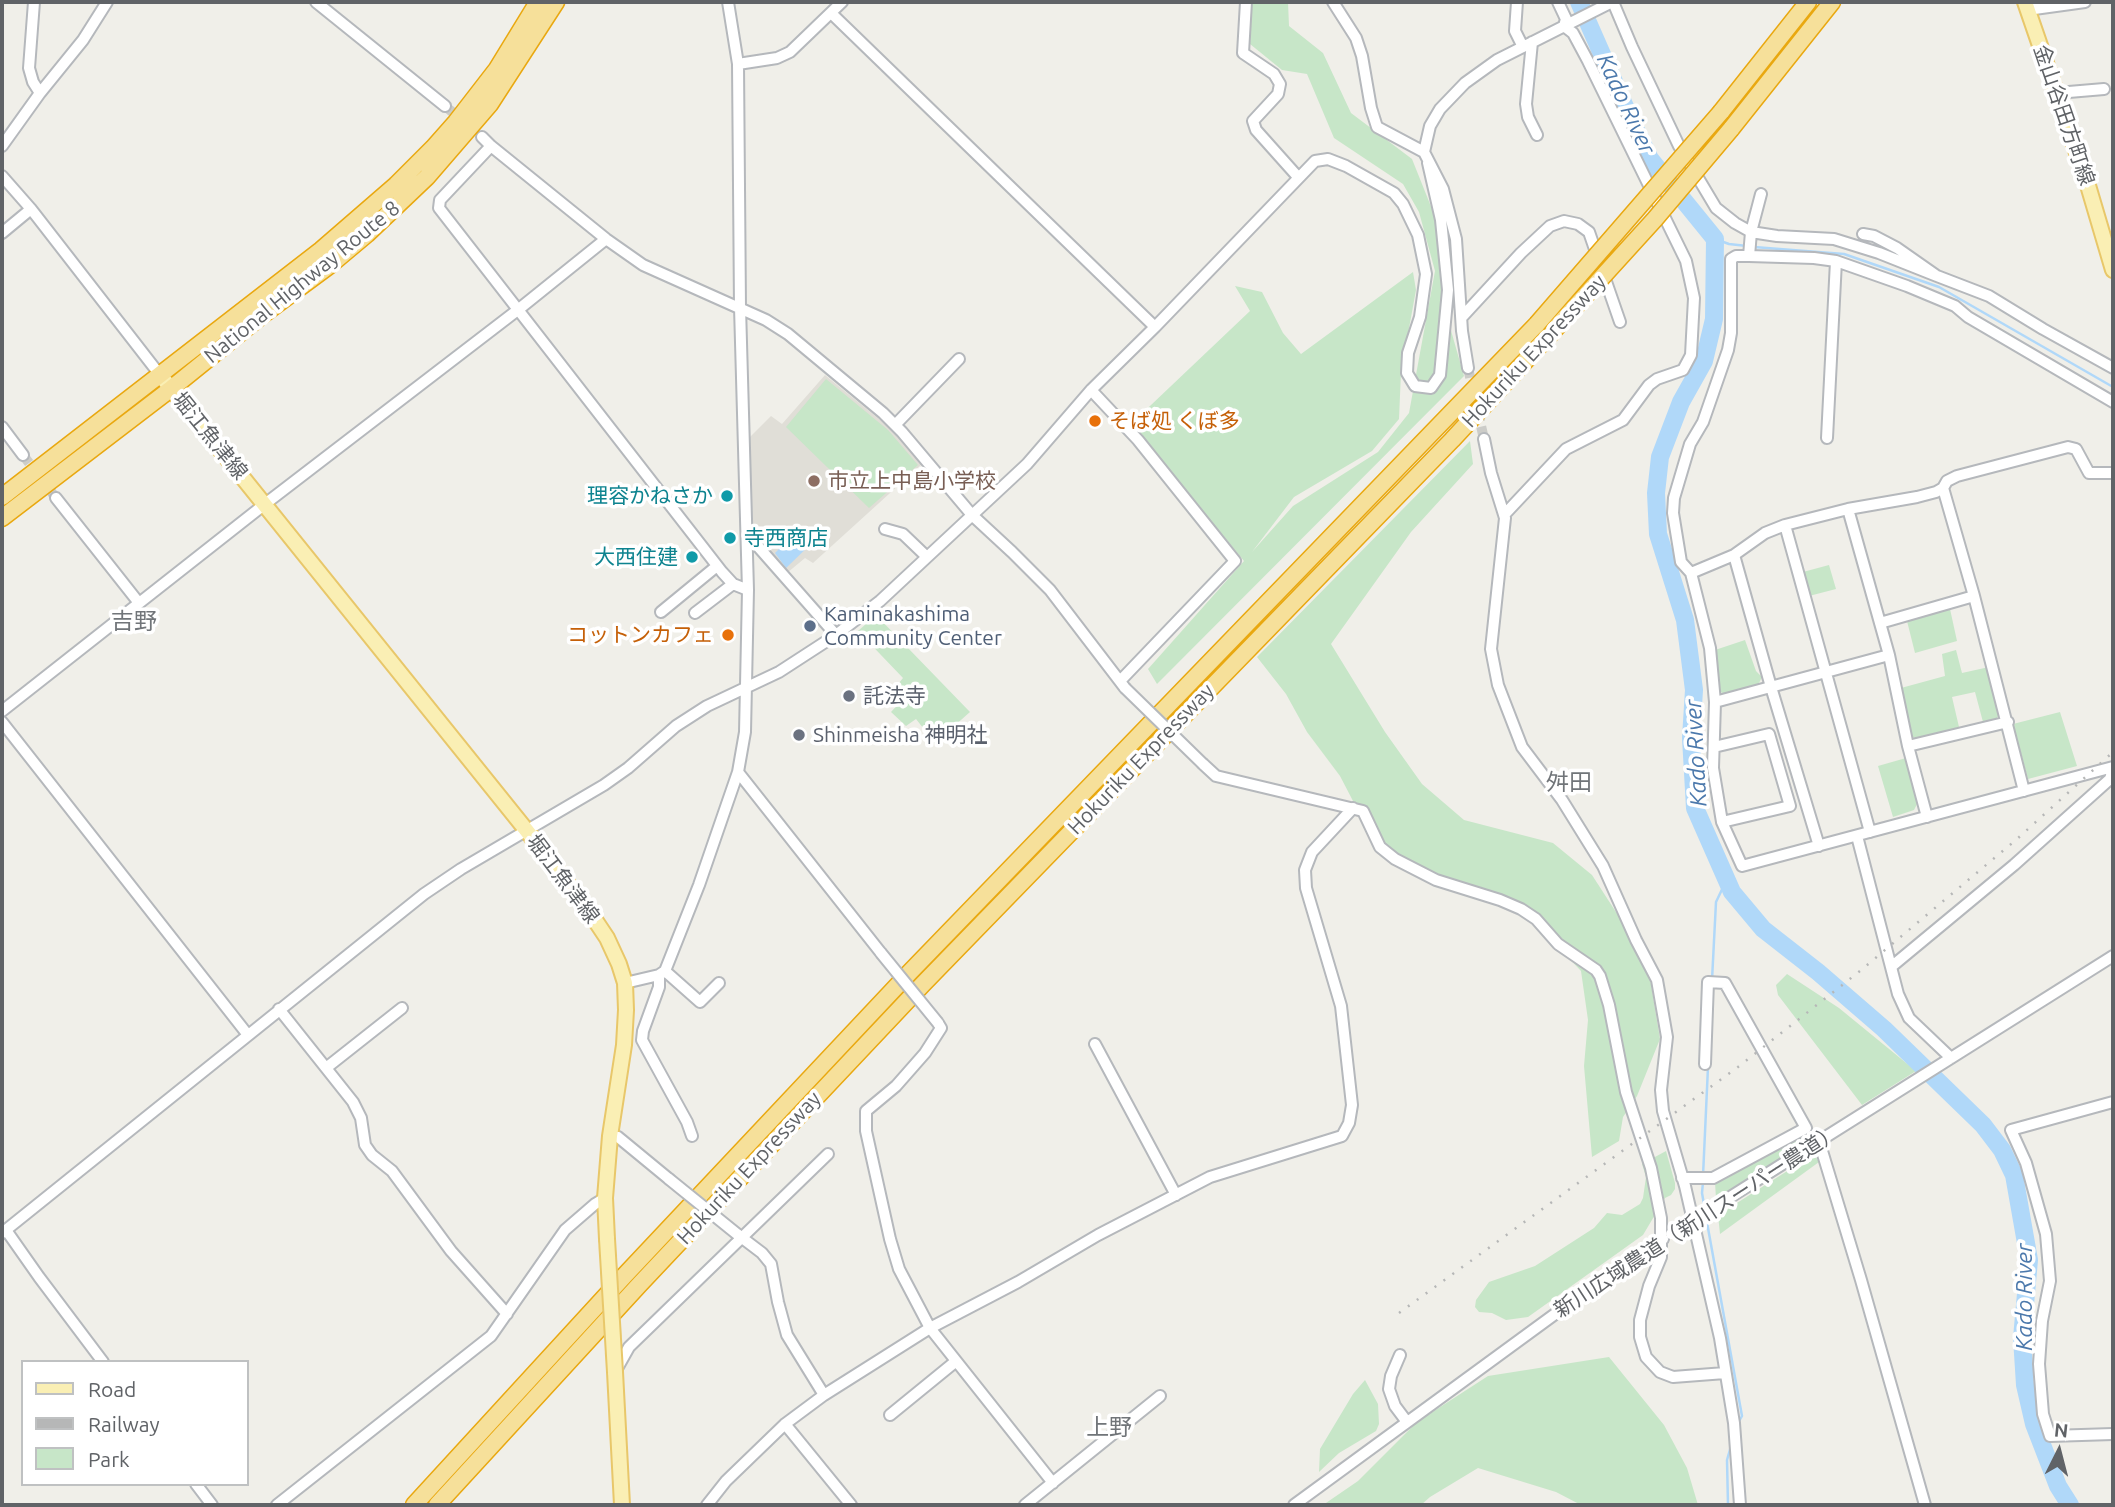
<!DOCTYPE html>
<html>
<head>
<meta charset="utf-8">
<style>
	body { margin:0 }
	#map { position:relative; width:2115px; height:1507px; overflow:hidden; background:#f0efe9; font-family:Ubuntu,sans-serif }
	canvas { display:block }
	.frame { position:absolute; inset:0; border:4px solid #606367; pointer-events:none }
	.legend { position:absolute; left:21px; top:1360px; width:228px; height:126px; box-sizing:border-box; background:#fff; border:2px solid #bfc1c2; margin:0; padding:9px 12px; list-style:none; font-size:21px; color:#606367 }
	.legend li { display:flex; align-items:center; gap:14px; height:35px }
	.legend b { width:35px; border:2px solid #bfc1c2 }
	.north { position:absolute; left:2024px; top:1416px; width:70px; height:70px; -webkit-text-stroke:5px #fff; paint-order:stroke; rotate:6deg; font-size:19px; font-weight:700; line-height:28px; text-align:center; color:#606367 }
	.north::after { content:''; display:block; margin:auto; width:24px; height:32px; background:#606367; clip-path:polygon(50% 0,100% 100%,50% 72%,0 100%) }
</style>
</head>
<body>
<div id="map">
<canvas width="2115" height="1507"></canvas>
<div class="frame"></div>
<ul class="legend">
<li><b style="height:9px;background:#faefb4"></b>Road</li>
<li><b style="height:9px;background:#b6b7b7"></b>Railway</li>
<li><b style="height:19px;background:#c7e6c8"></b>Park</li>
</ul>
<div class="north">N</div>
</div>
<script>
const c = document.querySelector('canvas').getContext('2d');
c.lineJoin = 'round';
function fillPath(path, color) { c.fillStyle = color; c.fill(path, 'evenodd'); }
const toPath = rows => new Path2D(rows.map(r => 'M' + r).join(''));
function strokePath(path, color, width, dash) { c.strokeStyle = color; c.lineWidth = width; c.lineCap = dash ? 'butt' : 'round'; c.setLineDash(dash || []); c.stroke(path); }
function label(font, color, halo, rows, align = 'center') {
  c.font = font + ' Ubuntu,"Noto Sans JP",sans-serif'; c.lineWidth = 7; c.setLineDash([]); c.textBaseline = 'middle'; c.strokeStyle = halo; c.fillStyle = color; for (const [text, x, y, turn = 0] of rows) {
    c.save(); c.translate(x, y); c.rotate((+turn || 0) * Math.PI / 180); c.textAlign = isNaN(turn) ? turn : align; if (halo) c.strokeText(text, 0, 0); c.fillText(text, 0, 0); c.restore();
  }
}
const education = toPath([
	[825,375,890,428,922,464,813,563,805,558,787,573,754,535,751,524,747,440,771,416,782,424]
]);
const green = toPath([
	[1252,2,1288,2,1289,26,1323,53,1351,113,1412,159,1434,214,1450,327,1464,376,1157,684,1148,669,1244,561,1131,424,1250,311,1235,286,1262,292,1283,333,1301,354,1413,272,1416,290,1401,372,1399,419,1372,451,1294,497,1252,552,1293,506,1378,452,1409,413,1435,271,1419,212,1403,184,1334,138,1307,74,1282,70,1250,44],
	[826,379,888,430,918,465,869,508,786,427],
	[1470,441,1473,464,1411,532,1331,644,1385,732,1422,784,1464,820,1553,843,1592,875,1647,960,1660,1039,1637,1096,1623,1117,1619,1141,1592,1157,1584,1066,1588,1020,1581,971,1541,929,1477,888,1426,874,1378,849,1340,776,1307,732,1286,694,1257,657],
	[1829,565,1836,589,1809,596,1803,572],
	[1950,609,1957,641,1915,653,1907,621],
	[876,615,970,712,935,743,916,719,906,726,891,712,903,699,894,689,903,678,858,631],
	[1745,640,1756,671,1762,677,1758,685,1725,694,1718,691,1717,663,1715,650],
	[1956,650,1962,673,1989,667,2001,711,1997,718,1983,722,1975,692,1952,697,1959,727,1917,739,1909,735,1901,688,1945,676,1942,654],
	[2060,712,2077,766,2028,779,2013,724],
	[1906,758,1917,804,1914,810,1893,817,1878,766],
	[1787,974,1839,1008,1916,1071,1862,1105,1778,995,1776,985],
	[1805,1133,1809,1142,1716,1199,1715,1182],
	[1666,1151,1675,1183,1675,1189,1671,1195,1665,1198,1643,1235,1528,1317,1506,1320,1492,1313,1479,1312,1475,1307,1476,1300,1489,1282,1535,1266,1594,1228,1607,1213,1622,1215,1640,1204,1643,1198,1646,1177,1642,1164],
	[1814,1154,1819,1162,1720,1234,1718,1215],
	[1609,1357,1664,1425,1687,1468,1698,1505,1581,1505,1556,1492,1478,1468,1430,1497,1421,1505,1323,1505,1358,1481,1417,1422,1488,1376],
	[1365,1380,1378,1404,1379,1424,1376,1431,1339,1453,1319,1472,1320,1449,1353,1394]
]);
const water = toPath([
	[800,528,814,541,786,568,775,553]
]);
const stream = toPath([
	[1715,239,1729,244,1747,246],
	[1754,247,1844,254,1939,287,2113,387],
	[1712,980,1716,902,1727,879],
	[1703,1176,1708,1067],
	[1703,1182,1702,1193,1705,1210],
	[1706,1217,1742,1416,1738,1423],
	[1728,1505,1727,1460,1731,1446]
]);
const river = toPath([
	[1579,2,1630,118,1650,159,1715,239,1714,319,1704,361,1681,402,1660,457,1656,493,1658,534,1685,620,1694,690,1691,738,1695,808,1732,892,1763,929,1818,972,1884,1029,1983,1125,2002,1150,2014,1175,2029,1260,2022,1338,2025,1385,2034,1424,2058,1486,2070,1505]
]);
const minorTunnel = toPath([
	[445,106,482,137],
	[1468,368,1484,439],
	[23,455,56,498]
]);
const minor = toPath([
	[34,2,29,68,33,82,40,93],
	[316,2,445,106],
	[1246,2,1243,53,1274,74,1280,84,1278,94,1253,121,1256,130,1298,177],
	[1333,2,1356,38,1362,56,1371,108,1377,127,1424,152],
	[1517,2,1515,31,1523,47],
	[1613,2,1632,47,1679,146,1716,208,1735,223,1751,232,1761,194],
	[2027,10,2085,2],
	[831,13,1155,327],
	[1532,42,1526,104,1528,117,1537,135],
	[738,64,777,58,790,52,842,2],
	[2057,93,2104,89],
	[482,137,491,146,606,239,643,265,766,320,788,334,883,413,902,432,972,515,1012,552,1050,590,1125,688],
	[2,146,40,93,83,40,107,2],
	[491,146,440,200,439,208,722,572,733,584,748,590],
	[2,176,31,209,160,375],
	[2,233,31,209],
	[1863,234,1874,236,1897,248,1937,276,1879,253,1834,239,1777,236,1751,232,1749,256,1736,256,1731,259,1731,333,1728,350,1703,422,1690,444,1674,498,1673,513,1681,562,1691,573,1710,648,1715,702,1713,768,1722,822,1742,866,2113,767],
	[1749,256,1814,258,1836,261,1907,286,1955,306,1968,317,2113,402],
	[1603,273,1620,322],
	[1937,276,1989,296,2043,329,2113,368],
	[1462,317,1521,253,1550,226,1564,221,1578,224,1589,232,1598,258],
	[1468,368,1462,331,1456,239,1443,189,1424,152,1430,126,1440,109,1465,83,1497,60,1612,2],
	[1091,390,1138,440,1235,561,1120,681],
	[895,425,959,359],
	[2,427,23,455],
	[1827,438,1836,261],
	[1484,439,1491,473,1505,518,1491,649,1498,685,1522,747,1562,800,1603,866,1636,940,1657,980,1667,1037,1661,1090,1663,1111,1685,1186,1720,1338,1734,1423,1740,1505],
	[1943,488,1947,481,1957,476,2068,447,2076,449,2089,473,2113,473],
	[56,498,139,603],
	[1848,509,1917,497,1936,492,1943,488,1974,596,2024,791],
	[1504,515,1566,449,1623,420,1649,385,1657,379,1683,370,1691,355,1694,298,1686,261,1588,61,1573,33,1564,26,1566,19,1558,2],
	[1785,525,1848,509,1889,655,1908,746,1927,817],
	[885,529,903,534,927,557],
	[747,534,836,635],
	[1734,555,1765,533,1785,525,1870,832],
	[1691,573,1734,555,1771,687,1819,846],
	[661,612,717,566],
	[695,613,733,584],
	[1880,623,1974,596],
	[1715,702,1889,655],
	[2,711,265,504,519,309,606,239],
	[2,722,248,1035],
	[1908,746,2008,722],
	[1714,747,1769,734,1790,806,1722,822],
	[1203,764,1216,776,1363,811,1380,847,1395,859,1436,880,1500,900,1521,909,1536,919,1558,944,1596,970,1600,976,1609,1005,1626,1092,1651,1168,1661,1218,1661,1257,1649,1286,1640,1320,1640,1337,1646,1357,1660,1372,1673,1377,1725,1373],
	[738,772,881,953],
	[1857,836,1898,994,1909,1018,1951,1058],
	[1891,967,2014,865,2110,779,2113,769],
	[665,971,700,1002,719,983],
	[659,975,659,987,643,1031,642,1040,687,1122,692,1136],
	[625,983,659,975,665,971,699,885,738,772,745,732,748,590,740,307,738,64,728,2],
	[279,1009,353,1102,361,1118,365,1145,372,1155,392,1171,451,1251,507,1314],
	[938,1023,941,1028,925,1053,896,1086,866,1111,866,1131,890,1239,899,1269,930,1328,1053,1483],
	[1095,1044,1176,1195],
	[326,1068,402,1008],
	[2113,1102,2011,1130,2026,1163,2046,1234,2050,1281,2042,1321,2039,1364,2043,1414,2050,1436,2113,1434],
	[610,1136,618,1137,669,1179],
	[1819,1141,1861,1280,1925,1505],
	[1682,1178,1713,1178,1806,1128,1725,983,1708,982,1705,1064],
	[1716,1206,2113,956],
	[6,1230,39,1277,103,1362],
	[2,1233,424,894,461,869,604,785,628,768,676,726,707,706,779,672,836,635,880,601,1027,464,1091,390,1155,327,1315,161,1328,159,1346,166,1394,193,1403,204,1418,235,1426,274,1420,317,1408,353,1407,373,1415,386,1431,388,1440,375,1448,290,1441,220,1428,163],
	[737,1234,762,1253,771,1264,778,1302,787,1335,824,1395],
	[1400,1355,1391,1376,1389,1389,1395,1406,1407,1422],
	[615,1372,629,1347,828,1154],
	[890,1415,955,1362],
	[785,1424,851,1505],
	[196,1484,212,1505],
	[277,1505,491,1336,565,1230,595,1204,605,1198],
	[707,1505,726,1481,785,1424,824,1395,930,1328,1018,1282,1098,1235,1210,1177,1342,1136,1349,1123,1352,1105,1341,1006,1306,888,1305,870,1312,852,1353,808],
	[1025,1505,1160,1396],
	[1294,1505,1592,1287,1663,1239]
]);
const major = toPath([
	[2025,2,2087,182,2113,270],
	[165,381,527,831,591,914,607,938,619,964,625,983,626,1010,624,1045,610,1136,605,1198,607,1239],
	[615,1372,622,1505]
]);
const highway = toPath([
	[1721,112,1808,2],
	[1731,129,1832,2],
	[2,497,321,250,396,185,433,148,456,122,497,69,538,2],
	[2,518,172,388,261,316,330,265,367,234,427,177,490,104,556,2],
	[414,1505,625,1275,910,972,1537,324],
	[437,1505,639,1285,923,984,1452,440,1554,330]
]);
const rail = toPath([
	[1399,1313,1738,1067,1860,971,2017,839,2113,752]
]);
const minorBridge = toPath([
	[1125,688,1203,764],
	[881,953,938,1023],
	[669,1179,737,1234],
	[1671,1234,1716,1206]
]);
const majorBridge = toPath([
	[607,1239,615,1372]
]);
const highwayBridge = toPath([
	[1537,324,1721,112],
	[1554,330,1655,219,1731,129]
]);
const markers = [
	[1095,421,7,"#e8710a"],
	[814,481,7,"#8d6e63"],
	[727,496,7,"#0f9aa8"],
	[730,538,7,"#0f9aa8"],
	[692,557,7,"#0f9aa8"],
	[810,626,7,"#5c6f8a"],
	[728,635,7,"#e8710a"],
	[849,696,7,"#6b7280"],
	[799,735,7,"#6b7280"]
];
const streetNames = [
	["金山谷田方町線",2064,115,71],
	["National Highway Route 8",302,282,-39],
	["Hokuriku Expressway",1534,351,-47],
	["堀江魚津線",210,436,51],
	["Hokuriku Expressway",1141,759,-46],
	["堀江魚津線",563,879,53],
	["Hokuriku Expressway",749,1168,-47],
	["新川広域農道（新川スーパー農道）",1697,1221,-33]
];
const foodNames = [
	["そば処 くぼ多",1109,421],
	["コットンカフェ",714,635,"right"]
];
const educationNames = [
	["市立上中島小学校",828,481]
];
const cultureNames = [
	["理容かねさか",713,496],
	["寺西商店",744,538,"left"],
	["大西住建",678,557]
];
const serviceNames = [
	["Kaminakashima",824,614],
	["Community Center",824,638]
];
const worshipNames = [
	["託法寺",863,696],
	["Shinmeisha 神明社",813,735]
];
const waterNames = [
	["Kado River",1626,104,65],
	["Kado River",1696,753,-93],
	["Kado River",2024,1297,-90]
];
const neighbourhoodNames = [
	["吉野",134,621],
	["舛田",1569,782],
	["上野",1109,1427]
];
fillPath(education, '#e0ded7');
fillPath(green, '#c7e6c8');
fillPath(water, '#b0d8f9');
strokePath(stream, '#b0d8f9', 2.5);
strokePath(river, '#b0d8f9', 18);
strokePath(minorTunnel, '#ccccc8', 10, [10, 5]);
strokePath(minor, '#b5b8bc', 14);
strokePath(major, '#e8c76a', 18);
strokePath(highway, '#e9a810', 19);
strokePath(minor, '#fff', 10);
strokePath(major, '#faefb4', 14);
strokePath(highway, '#f6e09a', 16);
strokePath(rail, '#b6b7b7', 2.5, [2, 9]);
strokePath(minorBridge, '#b5b8bc', 14, []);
strokePath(majorBridge, '#e8c76a', 18, []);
strokePath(highwayBridge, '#e9a810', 19, []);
strokePath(minorBridge, '#fff', 10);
strokePath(majorBridge, '#faefb4', 14);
strokePath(highwayBridge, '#f6e09a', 16);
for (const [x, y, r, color] of markers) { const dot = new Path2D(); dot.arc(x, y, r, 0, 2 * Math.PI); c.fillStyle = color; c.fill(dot); strokePath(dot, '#fff', 2.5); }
label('21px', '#606367', '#fff', streetNames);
label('21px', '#c56008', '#fff', foodNames, 'left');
label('21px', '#785e54', '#fff', educationNames, 'left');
label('21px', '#0d838f', '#fff', cultureNames, 'right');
label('21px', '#4e5e75', '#fff', serviceNames, 'left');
label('21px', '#5b616d', '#fff', worshipNames, 'left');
label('italic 23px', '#4c79ac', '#fff', waterNames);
label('23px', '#717579', '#fff', neighbourhoodNames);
</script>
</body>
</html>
